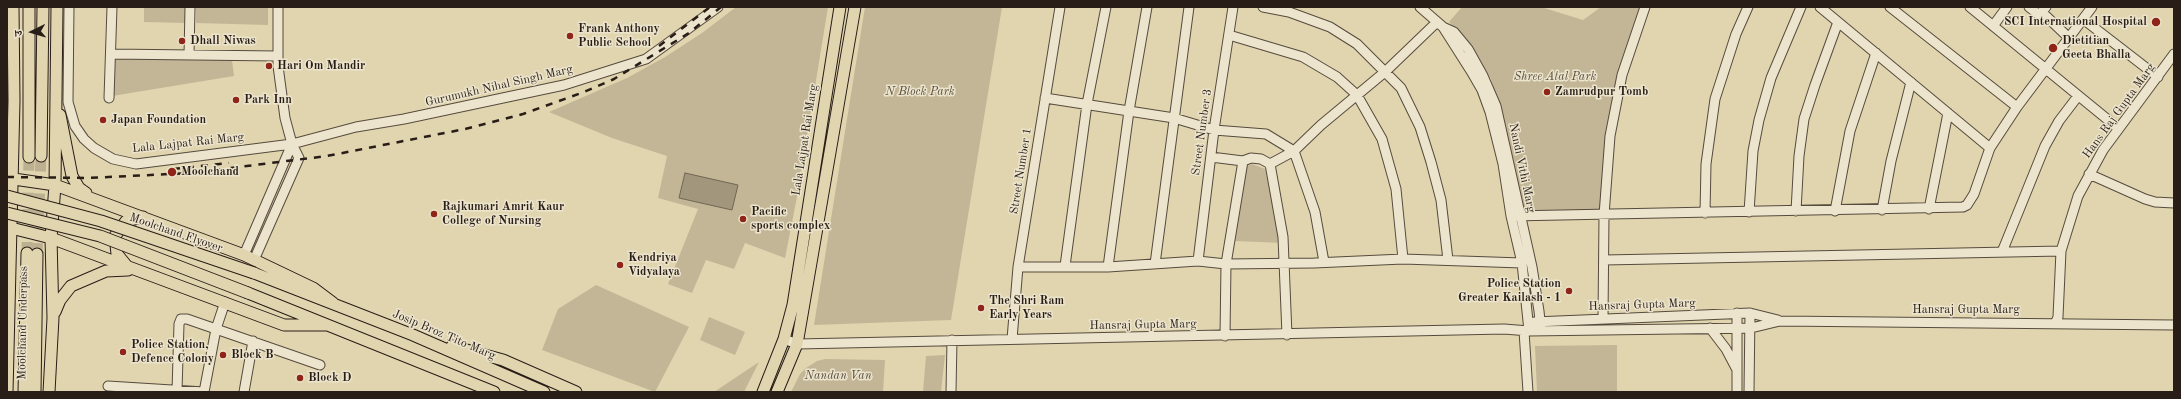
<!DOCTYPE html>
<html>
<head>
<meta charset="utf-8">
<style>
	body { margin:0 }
	#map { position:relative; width:2181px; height:399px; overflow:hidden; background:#e1d5b0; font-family:"Old Standard TT","Noto Serif Devanagari",serif }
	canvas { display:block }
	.frame { position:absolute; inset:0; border:8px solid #281d17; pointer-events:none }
	.north { position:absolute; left:12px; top:12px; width:40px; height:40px; -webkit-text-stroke:3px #ece4cc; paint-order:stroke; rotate:265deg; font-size:11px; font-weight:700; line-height:16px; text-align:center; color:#281d17 }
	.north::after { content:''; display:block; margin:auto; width:14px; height:18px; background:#281d17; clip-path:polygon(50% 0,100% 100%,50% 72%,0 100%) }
</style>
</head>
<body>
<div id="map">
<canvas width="2181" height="399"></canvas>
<div class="frame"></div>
<div class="north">उ</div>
</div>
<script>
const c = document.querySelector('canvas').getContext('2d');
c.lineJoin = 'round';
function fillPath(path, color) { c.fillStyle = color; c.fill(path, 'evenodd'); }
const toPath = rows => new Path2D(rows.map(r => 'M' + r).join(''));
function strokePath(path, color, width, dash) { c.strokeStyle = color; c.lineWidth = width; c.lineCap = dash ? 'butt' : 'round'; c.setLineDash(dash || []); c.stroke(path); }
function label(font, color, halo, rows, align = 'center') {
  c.font = font + ' "Old Standard TT",serif'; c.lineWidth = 3; c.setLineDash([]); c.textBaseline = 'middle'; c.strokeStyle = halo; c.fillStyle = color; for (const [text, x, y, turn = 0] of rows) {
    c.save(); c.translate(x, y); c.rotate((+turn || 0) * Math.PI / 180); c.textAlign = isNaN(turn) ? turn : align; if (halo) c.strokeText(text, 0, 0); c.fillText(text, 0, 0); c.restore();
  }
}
const green = toPath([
	[144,7,185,7,185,23,144,22],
	[196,7,268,7,268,25,196,23],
	[736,7,828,7,797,197,785,258,745,243,734,269,706,260,692,293,668,284,698,209,658,198,667,156,612,138,549,112,627,78,665,57,702,33],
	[865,7,1002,7,951,320,814,325],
	[1462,7,1541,7,1583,20,1601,7,1642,7,1617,76,1601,211,1522,214,1513,158,1491,79,1472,48,1449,22],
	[113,57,232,60,234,76,112,96],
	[1252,164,1265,169,1284,243,1235,241,1245,167],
	[596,285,689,327,655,392,542,350,558,309],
	[709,317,745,332,735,355,700,340],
	[1617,345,1617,392,1537,392,1535,346],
	[945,355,941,392,923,392,926,356],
	[825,359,885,360,883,392,791,392,800,374,806,368,817,361],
	[759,362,744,392,714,392]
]);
const water = toPath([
	[685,173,738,185,732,210,679,198,685,173]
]);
const majorTunnel = toPath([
	[27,253,29,157],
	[37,254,41,156]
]);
const minor = toPath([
	[69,7,68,102,75,126,84,139,94,148,113,159,136,164,292,144,356,127,404,119,564,85,646,59,718,7],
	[1263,7,1289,12,1330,27,1357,44,1401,88,1420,127,1431,162,1441,200,1448,260],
	[1420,7,1443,27,1454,32,1468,49,1483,76,1496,106,1532,267,1539,311,1541,331],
	[1820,7,1990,148],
	[1890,7,2017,107],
	[1970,7,2118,128],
	[2029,7,2039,15,2046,16,2069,38],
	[2039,15,2046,7],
	[2083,19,2158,77],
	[1993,26,2007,7],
	[1443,27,1471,71,1482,90,1490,112,1503,164,1511,216,1522,263,1529,331],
	[1229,35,1303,57,1337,77,1357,95,1382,139,1396,189,1403,259],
	[111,54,277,56],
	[189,55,190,7],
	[109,98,112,7],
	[1045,98,1174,118,1214,130,1266,134,1294,151,1315,212,1324,262],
	[1211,157,1243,161,1251,158,1261,159,1270,164,1283,237,1287,335],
	[1270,164,1294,151,1321,125,1386,71,1437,22],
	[2089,174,2145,199,2155,202,2174,203],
	[1929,209,1948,113],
	[1882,210,1891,161,1911,82],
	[1796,211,1799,156,1804,119,1815,85,1838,22],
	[1835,211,1850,131,1876,53],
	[1749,212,1753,151,1759,120,1771,78,1801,7],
	[1705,213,1706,164,1715,99,1736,34,1748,7],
	[1511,216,1963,207,1967,205,1974,194,1990,148,2017,107,2092,7],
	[2002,252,2045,146,2059,121,2078,96],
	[244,255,292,144],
	[254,260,299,158,292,144,285,118,278,66,278,7],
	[1604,260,2061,251],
	[1198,261,1214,130,1233,7],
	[1155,264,1189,7],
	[1065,266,1087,104,1106,7],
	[1018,267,1108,267,1198,261,1226,264,1314,263,1403,259,1522,263],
	[1108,267,1129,111,1147,7],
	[1737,313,1737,392],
	[1603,319,1604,215,1610,136,1622,75,1645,7],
	[1534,322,1750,313,1778,320],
	[2056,322,2058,317,2061,251,2078,196,2103,150,2174,54],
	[1710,328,1726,349,1736,368],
	[1524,331,1528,392],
	[1225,336,1226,264,1243,161],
	[784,339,797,344,1504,329,1529,331,1751,328,1780,321,2174,325],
	[1012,339,1018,267,1060,7],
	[108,386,204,392,216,329,225,302],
	[177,391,179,324,181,319,187,319,320,365],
	[244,392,253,341],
	[951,392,952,340],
	[1749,392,1750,313]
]);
const major = toPath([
	[60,115,72,176,79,188,86,193],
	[41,156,43,7],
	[29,157,29,7],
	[7,178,55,185,244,255,313,288,333,303],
	[7,227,51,238,284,325,327,325],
	[126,265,117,254,115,236,126,221,143,217],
	[254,273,413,335,544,392],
	[248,293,494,392],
	[55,312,60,300,71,286,106,271,128,270],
	[452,346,503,360,576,392],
	[7,392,14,101,13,7],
	[24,392,27,253],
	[35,392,37,254],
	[49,392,53,318,51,238,55,185,57,7],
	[763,392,784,339,793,305,840,7],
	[777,392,797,344,855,7]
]);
const rail = toPath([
	[659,46,710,7],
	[173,169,229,163],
	[7,177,88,178,191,173,327,156,465,129,523,114,584,92,614,79,689,33,721,7]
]);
const majorBridge = toPath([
	[7,196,101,221,254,273],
	[7,213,100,236,248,293]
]);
const markers = [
	[2156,22,5,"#8f2418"],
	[570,36,4,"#8f2418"],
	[182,41,4,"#8f2418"],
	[2053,48,5,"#8f2418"],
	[269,66,4,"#8f2418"],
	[1547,92,4,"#8f2418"],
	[236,100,4,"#8f2418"],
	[103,120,4,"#8f2418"],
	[172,172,5,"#8f2418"],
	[434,214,4,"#8f2418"],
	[743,219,4,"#8f2418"],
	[620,265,4,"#8f2418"],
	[1569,291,4,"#8f2418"],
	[981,308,4,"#8f2418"],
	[123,352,4,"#8f2418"],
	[223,355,4,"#8f2418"],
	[300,378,4,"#8f2418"]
];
const poiNames = [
	["SCI International Hospital",2147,22,"right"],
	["Frank Anthony",578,29],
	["Public School",578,43],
	["Dhall Niwas",190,41],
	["Dietitian",2062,41],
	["Geeta Bhalla",2062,55],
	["Hari Om Mandir",277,66],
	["Zamrudpur Tomb",1555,92],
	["Park Inn",244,100],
	["Japan Foundation",111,120],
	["Moolchand",181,172],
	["Rajkumari Amrit Kaur",442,207],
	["College of Nursing",442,221],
	["Pacific",751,212],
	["sports complex",751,226],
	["Kendriya",628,258],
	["Vidyalaya",628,272],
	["Police Station",1561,284,"right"],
	["Greater Kailash - 1",1561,298,"right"],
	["The Shri Ram",989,301],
	["Early Years",989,315],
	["Police Station,",131,345],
	["Defence Colony",131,359],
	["Block B",231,355],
	["Block D",308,378]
];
const parkNames = [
	["Shree Atal Park",1555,77],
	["N Block Park",920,92],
	["Nandan Van",838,376]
];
const streetNames = [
	["Gurumukh Nihal Singh Marg",499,86,-13],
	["Hans Raj Gupta Marg",2119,111,-54],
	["Street Number 3",1202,132,-82],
	["Lala Lajpat Rai Marg",805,140,-81],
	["Lala Lajpat Rai Marg",188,143,-6],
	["Nandi Vithi Marg",1522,168,78],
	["Street Number 1",1021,171,-81],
	["Moolchand Flyover",176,233,19],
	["Hansraj Gupta Marg",1642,305,-2],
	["Hansraj Gupta Marg",1966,310],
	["Moolchand Underpass",23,323,-89],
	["Hansraj Gupta Marg",1143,325,-1],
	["Josip Broz Tito Marg",444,335,23]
];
fillPath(green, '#c2b696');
fillPath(water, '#a2967c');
strokePath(water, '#716654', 1);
strokePath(majorTunnel, '#bcb091', 11, [11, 5.5]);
strokePath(minor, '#564b3d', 11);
strokePath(major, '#281d17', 13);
strokePath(minor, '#ece4cc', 9);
strokePath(major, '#e1d5b0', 11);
strokePath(rail, '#281d17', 2.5, [7, 7]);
strokePath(majorBridge, '#281d17', 13, []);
strokePath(majorBridge, '#e1d5b0', 11);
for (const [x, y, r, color] of markers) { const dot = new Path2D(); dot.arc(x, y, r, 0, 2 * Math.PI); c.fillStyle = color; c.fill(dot); strokePath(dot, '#ece4cc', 1.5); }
label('bold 12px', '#281d17', '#ece4cc', poiNames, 'left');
label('italic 12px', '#564b3d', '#ece4cc', parkNames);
label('12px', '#281d17', '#ece4cc', streetNames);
</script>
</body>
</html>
